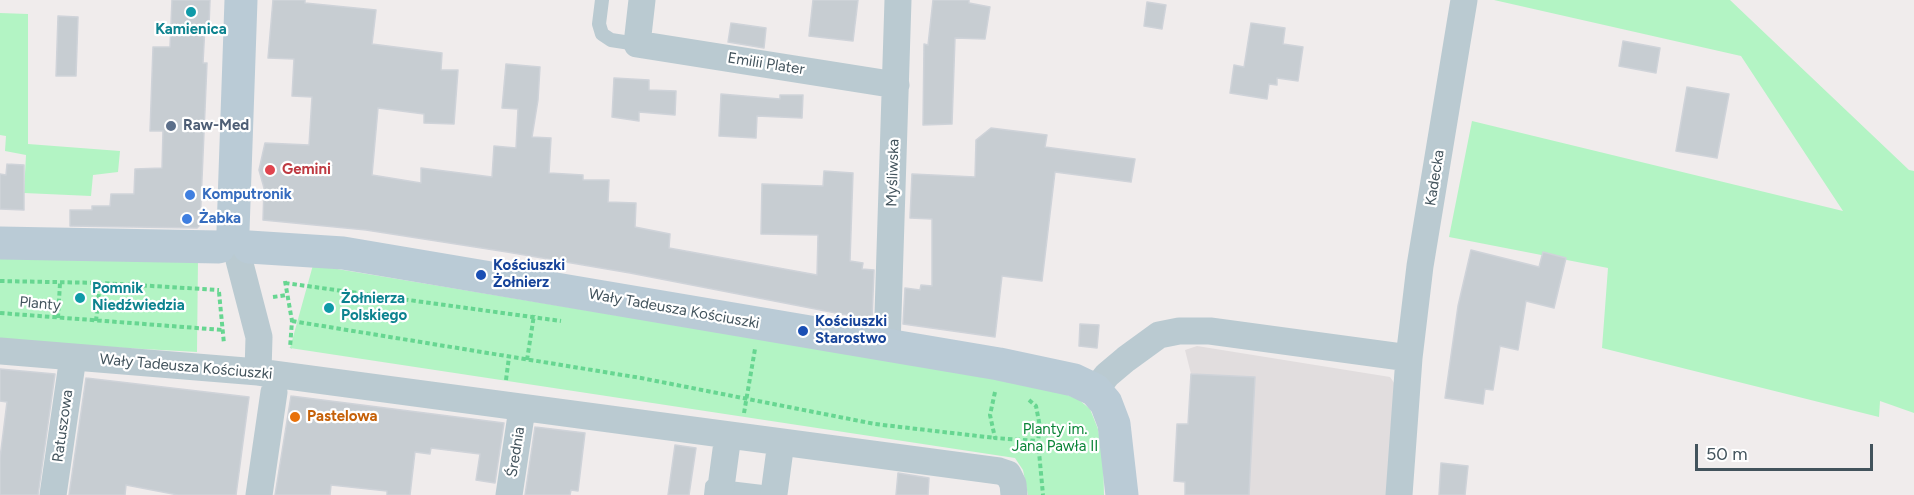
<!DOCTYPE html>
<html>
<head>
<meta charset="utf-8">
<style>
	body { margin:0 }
	#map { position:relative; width:1914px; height:495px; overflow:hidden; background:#f0ecec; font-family:Figtree,sans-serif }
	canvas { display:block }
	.scale { position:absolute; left:1695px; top:444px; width:178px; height:27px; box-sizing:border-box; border:3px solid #42535c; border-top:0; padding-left:8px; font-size:18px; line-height:21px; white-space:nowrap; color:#42535c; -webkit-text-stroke:4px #fff; paint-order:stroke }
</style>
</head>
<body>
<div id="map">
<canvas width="1914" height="495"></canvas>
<div class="scale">50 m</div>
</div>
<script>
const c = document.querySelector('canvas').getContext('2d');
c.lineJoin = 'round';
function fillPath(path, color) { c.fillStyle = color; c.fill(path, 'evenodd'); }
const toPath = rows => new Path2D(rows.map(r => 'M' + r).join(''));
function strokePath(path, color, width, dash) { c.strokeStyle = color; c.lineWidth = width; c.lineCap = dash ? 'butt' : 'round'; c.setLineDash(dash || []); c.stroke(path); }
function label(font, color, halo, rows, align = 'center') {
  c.font = font + ' Figtree,sans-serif'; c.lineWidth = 4.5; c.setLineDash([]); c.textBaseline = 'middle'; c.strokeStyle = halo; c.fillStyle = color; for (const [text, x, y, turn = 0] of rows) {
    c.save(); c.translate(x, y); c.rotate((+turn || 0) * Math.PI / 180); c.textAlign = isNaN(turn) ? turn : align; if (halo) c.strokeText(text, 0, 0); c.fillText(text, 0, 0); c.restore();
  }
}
const education = toPath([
	[1197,346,1390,377,1399,390,1391,495,1185,495,1185,482,1174,481,1177,424,1188,424,1191,374,1185,350]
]);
const green = toPath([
	[1494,0,1730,0,1909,170,1914,171,1914,413,1880,401,1879,417,1602,348,1608,268,1449,237,1472,121,1843,211,1741,56],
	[0,13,28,14,28,144,120,151,118,172,93,175,91,196,24,193,26,155,5,151,6,136,0,135],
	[0,249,198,259,197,352,0,341],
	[313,265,1031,384,1059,392,1078,399,1090,409,1098,429,1103,457,1104,495,1028,495,1023,470,1015,458,290,348]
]);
const building = toPath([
	[172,0,210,0,209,26,205,25,203,63,207,63,200,225,197,228,70,226,70,210,92,210,92,206,110,206,111,194,134,194,135,169,162,168,163,131,150,131,153,47,170,47,172,0],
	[273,0,305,0,305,3,376,10,372,44,442,53,441,70,458,70,454,124,424,123,424,114,378,108,372,175,421,183,421,168,492,177,494,146,516,148,518,109,502,108,506,64,540,67,538,100,532,137,551,138,549,173,583,175,583,180,609,180,608,202,636,203,635,227,670,234,669,248,817,275,818,235,761,234,762,184,823,186,824,171,853,173,850,261,863,263,862,269,874,270,872,320,630,273,507,252,366,230,263,220,264,188,259,170,265,143,309,145,312,97,292,96,294,59,268,58,273,0],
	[813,0,858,0,853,41,809,36,813,0],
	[933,0,969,0,969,3,990,7,985,39,955,38,952,124,923,125,924,44,928,45,933,0],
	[1147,2,1166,5,1162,29,1144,26,1147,2],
	[58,16,78,17,76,76,56,76,58,16],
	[731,23,766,28,764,48,728,42,731,23],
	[1251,23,1285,28,1283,44,1303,47,1298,81,1277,78,1277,85,1269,84,1267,99,1230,93,1234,65,1244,67,1251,23],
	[1623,41,1660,48,1656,73,1619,66,1623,41],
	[614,78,649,80,649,90,676,91,675,115,639,112,639,121,612,117,614,78],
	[1687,87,1729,94,1717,158,1676,151,1687,87],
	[721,94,780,99,780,95,803,95,802,118,757,116,756,138,719,136,721,94],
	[991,128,1047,135,1045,147,1135,159,1131,182,1055,172,1042,281,1002,276,995,337,903,324,905,288,920,290,921,285,932,286,932,219,910,218,912,174,975,177,976,140,991,128],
	[7,164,24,165,24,210,0,209,0,174,6,175,7,164],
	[1471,250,1539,267,1543,252,1566,258,1554,308,1526,301,1518,350,1500,346,1493,390,1485,389,1483,404,1445,398,1458,306,1471,250],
	[1080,324,1099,325,1097,348,1079,346,1080,324],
	[0,369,55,374,38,495,0,495,0,458,7,402,0,401,0,369],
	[1191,374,1255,377,1249,495,1185,495,1185,482,1174,481,1177,424,1188,424,1191,374],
	[86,378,249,397,236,495,178,495,126,485,125,495,69,495,86,378],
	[291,396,504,423,495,483,476,480,480,454,431,448,430,454,415,452,410,495,387,495,387,491,331,485,330,495,275,495,291,396],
	[535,427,585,433,578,491,571,490,570,495,525,495,535,427],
	[675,445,696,448,689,495,668,495,675,445],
	[1441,463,1468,466,1465,495,1439,495,1441,463],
	[898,473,929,478,928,495,896,495,898,473]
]);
const path = toPath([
	[0,281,102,283,219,290],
	[285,281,292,321,290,348],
	[285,283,561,321],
	[219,292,224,344],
	[273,297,287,295],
	[0,313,223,330],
	[58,318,60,283],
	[96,321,100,283],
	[292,321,641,378,875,424,995,438],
	[527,360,534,315],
	[506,380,509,357],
	[995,392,990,415,995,438,1038,441],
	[1029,400,1036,406,1040,427,1038,441,1043,495],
	[744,413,755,349]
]);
const lane = toPath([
	[602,0,599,24,602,34,611,40,637,44],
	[711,495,712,486,779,494]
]);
const street = toPath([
	[642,0,637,44,896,85],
	[239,260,259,337,258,372],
	[887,346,898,0],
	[0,351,258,372,999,471,1008,474,1013,484,1014,495],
	[1095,390,1107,375,1126,359,1159,335,1179,331,1210,331,1409,358],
	[721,487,728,435],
	[774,494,781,442],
	[53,495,73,357],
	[259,495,274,392],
	[509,495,522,409],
	[1399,495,1409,358,1420,266,1464,0]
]);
const secondary = toPath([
	[233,231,241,0],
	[0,243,219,247],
	[249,247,343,253,999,364,1074,380,1095,390,1106,403,1114,424,1122,495]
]);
const markers = [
	[191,12,6,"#0f9aa8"],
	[171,126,6,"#5c6f8a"],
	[270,170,6,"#e0444e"],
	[190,195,6,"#3f7fe0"],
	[187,219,6,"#3f7fe0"],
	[481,275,6,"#1a4fb4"],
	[80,298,6,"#0f9aa8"],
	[329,308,6,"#0f9aa8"],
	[803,331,6,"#1a4fb4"],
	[295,417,6,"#e8710a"]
];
const cultureNames = [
	["Kamienica",191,30,"center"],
	["Pomnik",92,289],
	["Niedźwiedzia",92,306],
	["Żołnierza",341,299],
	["Polskiego",341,316]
];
const streetNames = [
	["Emilii Plater",766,64,9],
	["Myśliwska",893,173,-88],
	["Kadecka",1435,178,-81],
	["Planty",40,304,5],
	["Wały Tadeusza Kościuszki",674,309,10],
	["Wały Tadeusza Kościuszki",186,367,5],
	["Ratuszowa",63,426,-82],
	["Średnia",516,452,-81]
];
const serviceNames = [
	["Raw-Med",183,126]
];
const healthNames = [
	["Gemini",282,170]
];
const shopNames = [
	["Komputronik",202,195],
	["Żabka",199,219]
];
const transitNames = [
	["Kościuszki",493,266],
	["Żołnierz",493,283],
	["Kościuszki",815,322],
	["Starostwo",815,339]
];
const foodNames = [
	["Pastelowa",307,417]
];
const parkNames = [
	["Planty im.",1055,430],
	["Jana Pawła II",1055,447]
];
fillPath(education, '#e1ddde');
fillPath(green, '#b3f4c4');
fillPath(building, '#c7cdd2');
strokePath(building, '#cfd3d9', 1.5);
strokePath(path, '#67d691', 4, [4.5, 3]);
strokePath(lane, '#bacad1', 14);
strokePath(street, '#bacad1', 27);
strokePath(secondary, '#bacbd6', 33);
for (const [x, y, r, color] of markers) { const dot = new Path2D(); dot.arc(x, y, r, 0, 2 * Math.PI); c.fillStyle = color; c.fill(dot); strokePath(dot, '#fff', 2); }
label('bold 15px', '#0d838f', '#fff', cultureNames, 'left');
label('15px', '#42535c', '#fff', streetNames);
label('bold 15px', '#4e5e75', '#fff', serviceNames, 'left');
label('bold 15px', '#be3a42', '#fff', healthNames, 'left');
label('bold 15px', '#366cbe', '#fff', shopNames, 'left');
label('bold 15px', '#164399', '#fff', transitNames, 'left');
label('bold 15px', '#c56008', '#fff', foodNames, 'left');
label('15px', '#0b8538', '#fff', parkNames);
</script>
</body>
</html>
